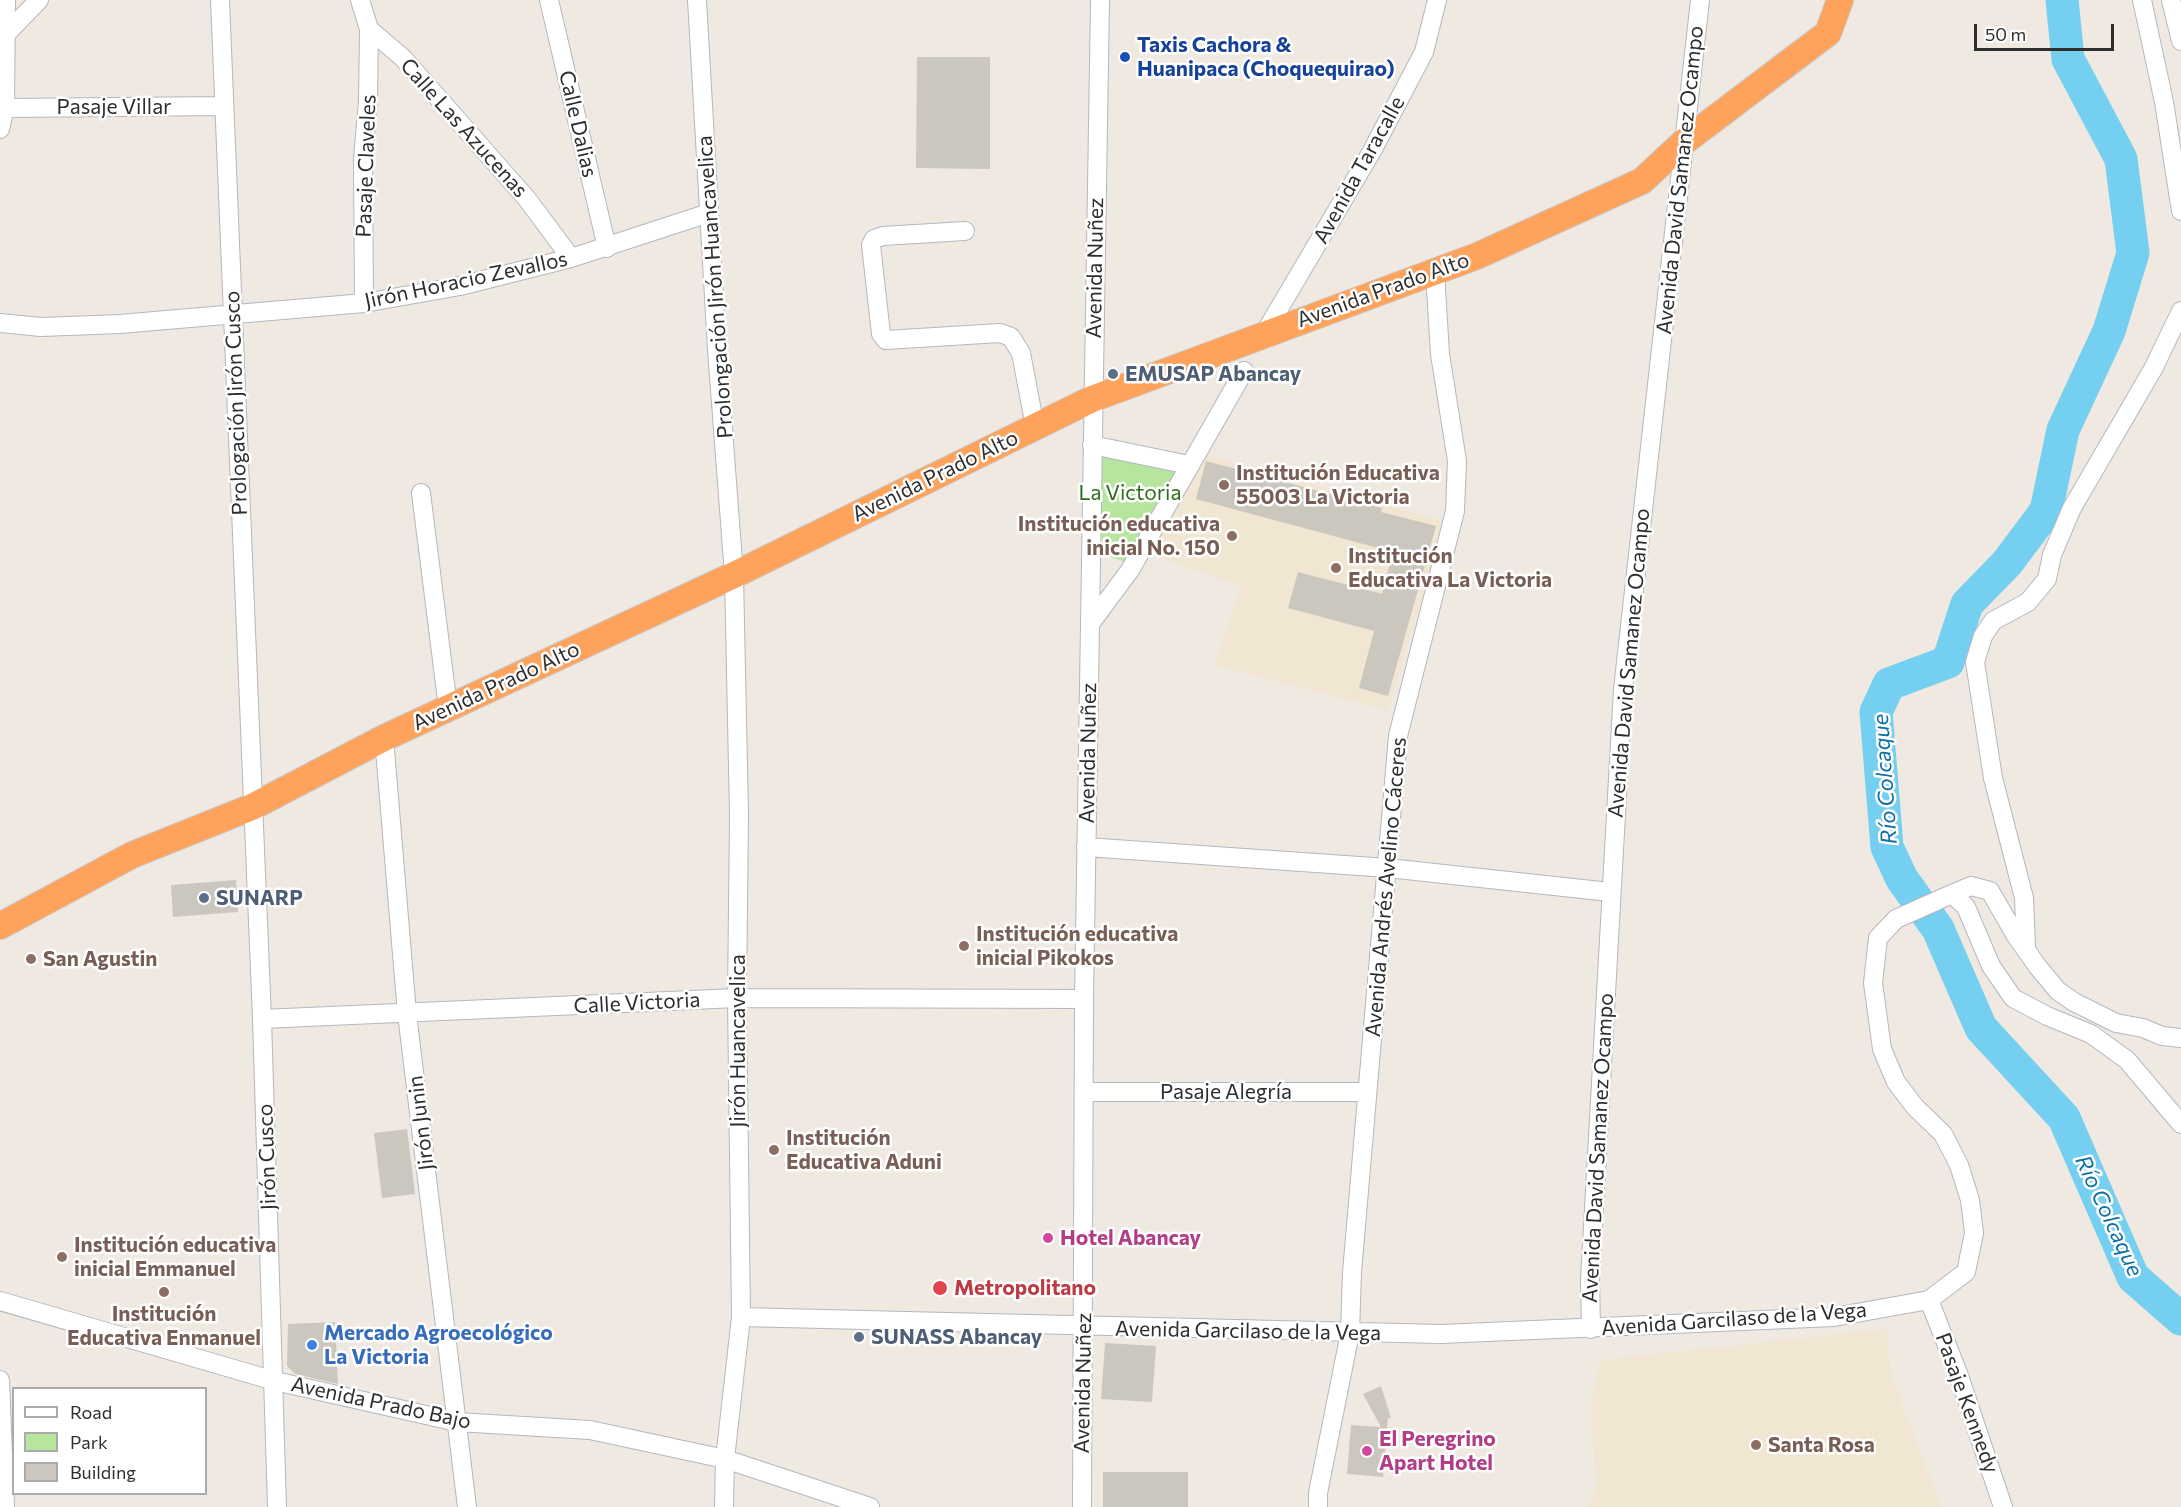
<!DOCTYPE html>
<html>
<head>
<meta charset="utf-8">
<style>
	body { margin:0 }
	#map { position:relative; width:2181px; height:1507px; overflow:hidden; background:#efe9e1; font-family:Commissioner,sans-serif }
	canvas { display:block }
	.legend { position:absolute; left:12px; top:1387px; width:195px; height:108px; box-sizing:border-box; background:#fff; border:2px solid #ababab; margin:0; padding:8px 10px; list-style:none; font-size:18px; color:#2e2e2e }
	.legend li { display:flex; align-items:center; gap:12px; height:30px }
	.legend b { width:30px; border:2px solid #ababab }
	.scale { position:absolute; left:1974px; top:24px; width:140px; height:27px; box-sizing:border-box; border:3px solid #2e2e2e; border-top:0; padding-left:8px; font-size:18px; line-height:21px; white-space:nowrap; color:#2e2e2e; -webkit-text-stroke:4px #fff; paint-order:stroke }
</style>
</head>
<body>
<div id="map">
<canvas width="2181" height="1507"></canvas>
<ul class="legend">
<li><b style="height:8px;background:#fff"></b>Road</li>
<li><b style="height:16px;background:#b6e59e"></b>Park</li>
<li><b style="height:16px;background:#cbc7bf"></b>Building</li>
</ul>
<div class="scale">50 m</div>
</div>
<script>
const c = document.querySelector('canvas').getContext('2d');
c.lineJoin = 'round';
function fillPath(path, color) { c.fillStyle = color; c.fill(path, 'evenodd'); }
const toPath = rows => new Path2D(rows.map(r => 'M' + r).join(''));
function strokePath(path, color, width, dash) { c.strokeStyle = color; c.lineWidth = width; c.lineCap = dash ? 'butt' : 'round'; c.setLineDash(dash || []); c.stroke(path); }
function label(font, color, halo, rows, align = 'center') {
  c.font = font + ' Commissioner,sans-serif'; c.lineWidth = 5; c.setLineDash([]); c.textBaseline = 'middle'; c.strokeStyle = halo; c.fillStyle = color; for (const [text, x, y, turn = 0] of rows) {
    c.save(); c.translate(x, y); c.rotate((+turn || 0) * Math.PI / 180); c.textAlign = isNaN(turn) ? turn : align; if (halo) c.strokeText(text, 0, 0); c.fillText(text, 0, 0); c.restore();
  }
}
const education = toPath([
	[1203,454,1445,522,1388,710,1215,665,1241,586,1149,554],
	[1886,1329,1891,1374,1941,1507,1589,1507,1596,1486,1591,1405,1600,1360]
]);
const green = toPath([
	[1096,455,1180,470,1126,562,1103,555]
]);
const river = toPath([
	[2062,0,2068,59,2121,159,2133,253,2109,331,2063,430,2046,511,2007,563,1967,604,1948,662,1889,684,1876,712,1887,847,1902,879,1938,929,1981,1028,2064,1118,2133,1277,2181,1319]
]);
const building = toPath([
	[917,57,990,57,990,169,916,168],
	[1206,461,1382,508,1381,512,1436,526,1388,696,1359,688,1374,631,1288,608,1298,572,1382,594,1393,552,1196,499],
	[236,880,238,912,173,917,171,885],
	[407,1129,415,1194,382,1198,374,1133],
	[335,1322,338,1384,295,1374,287,1366,288,1324],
	[1105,1343,1156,1346,1152,1402,1101,1399],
	[1381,1386,1391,1418,1388,1418,1383,1477,1347,1474,1351,1425,1381,1427,1363,1394],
	[1103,1472,1188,1472,1188,1507,1103,1507]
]);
const minor = toPath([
	[220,0,262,1019,277,1507],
	[360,0,369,29,403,58,527,199,571,258],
	[549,0,607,248],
	[697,0,717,350,734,575,739,815,737,998,741,1317,725,1459,724,1507],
	[2142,0,2164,102,2181,211],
	[2171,0,2181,41],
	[8,32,39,0],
	[5,108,224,106],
	[0,129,5,108,6,0],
	[965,231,883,236,874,239,871,245,881,334,886,340,1000,333,1011,337,1021,353,1035,427],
	[364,303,363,159,368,101,369,29],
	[0,323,41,327,120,324,364,303,460,286,571,258,709,213],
	[1264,334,1372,151,1424,52,1437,0],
	[1092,445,1189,465],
	[421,493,448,708],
	[1090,624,1130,570,1244,371],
	[384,738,407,1014,467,1507],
	[1086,847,1388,868,1610,892],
	[1952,894,1971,886,1990,891,2016,936,2038,967,2058,991,2074,1002,2116,1023,2143,1028,2162,1036,2181,1038],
	[2026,948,2024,898,1993,778,1975,662,1983,636,1993,621,2028,602,2047,579,2052,555,2072,508,2153,369,2181,311],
	[262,1019,737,998,1084,999],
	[1084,1092,1367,1092],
	[1929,1300,1958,1373,2003,1507],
	[0,1301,275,1381,457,1422,590,1430,725,1459,870,1507],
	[741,1317,1441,1334,1834,1317,1929,1300,1966,1272,1974,1233,1970,1200,1959,1165,1943,1134,1915,1107,1896,1082,1882,1049,1873,983,1878,938,1896,919,1952,894,1966,907,1991,966,2013,998,2047,1016,2091,1034,2127,1060,2181,1124],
	[1591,1329,1590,1280,1623,689,1700,0],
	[0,1380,5,1507],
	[1082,1507,1084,999,1100,0],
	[1318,1507,1318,1493,1350,1333,1352,1272,1398,736,1455,511,1457,461,1440,354,1435,272]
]);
const highway = toPath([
	[0,926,132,855,252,807,384,738,734,575,1092,399,1477,256,1642,181,1685,141,1828,33,1840,0]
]);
const markers = [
	[1125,57,6,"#1a4fb4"],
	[1113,374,6,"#5c6f8a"],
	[1224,485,6,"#8d6e63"],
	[1232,536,6,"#8d6e63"],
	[1336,568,6,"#8d6e63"],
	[204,898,6,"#5c6f8a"],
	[964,946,6,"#8d6e63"],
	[31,959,6,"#8d6e63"],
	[774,1150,6,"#8d6e63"],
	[1048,1238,6,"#d1479c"],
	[62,1257,6,"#8d6e63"],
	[940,1288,8,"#e0444e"],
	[164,1292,6,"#8d6e63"],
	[859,1337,6,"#5c6f8a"],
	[312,1345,6,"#3f7fe0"],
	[1756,1445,6,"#8d6e63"],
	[1367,1451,6,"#d1479c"]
];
const transitNames = [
	["Taxis Cachora &",1137,45],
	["Huanipaca (Choquequirao)",1137,69]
];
const streetNames = [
	["Pasaje Villar",114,107],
	["Calle Dalias",578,124,77],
	["Calle Las Azucenas",464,128,48],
	["Pasaje Claveles",366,166,-88],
	["Avenida Taracalle",1359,170,-61],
	["Avenida David Samanez Ocampo",1680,180,-84],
	["Avenida Nuñez",1095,268,-89],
	["Jirón Horacio Zevallos",466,280,-12],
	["Prolongación Jirón Huancavelica",715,287,-94],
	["Avenida Prado Alto",1383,290,-20],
	["Prologación Jirón Cusco",236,403,-92],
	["Avenida Prado Alto",935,476,-26],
	["Avenida David Samanez Ocampo",1629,663,-85],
	["Avenida Prado Alto",496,686,-25],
	["Avenida Nuñez",1088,753,-89],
	["Avenida Andrés Avelino Cáceres",1386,887,-85],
	["Calle Victoria",637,1003,-3],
	["Jirón Huancavelica",738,1041,-90],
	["Pasaje Alegría",1226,1092],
	["Jirón Junin",421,1123,-97],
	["Avenida David Samanez Ocampo",1598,1148,-87],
	["Jirón Cusco",267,1157,-92],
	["Avenida Garcilaso de la Vega",1734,1319,-4],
	["Avenida Garcilaso de la Vega",1248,1331,1],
	["Avenida Nuñez",1083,1383,-89],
	["Avenida Prado Bajo",381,1403,12],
	["Pasaje Kennedy",1967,1403,70]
];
const serviceNames = [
	["EMUSAP Abancay",1125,374],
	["SUNARP",216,898],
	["SUNASS Abancay",871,1337]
];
const educationNames = [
	["Institución Educativa",1236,473],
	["55003 La Victoria",1236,497],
	["Institución educativa",1220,524,"right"],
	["inicial No. 150",1220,548,"right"],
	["Institución",1348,556],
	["Educativa La Victoria",1348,580],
	["Institución educativa",976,934],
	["inicial Pikokos",976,958],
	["San Agustin",43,959],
	["Institución",786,1138],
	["Educativa Aduni",786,1162],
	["Institución educativa",74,1245],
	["inicial Emmanuel",74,1269],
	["Institución",164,1314,"center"],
	["Educativa Enmanuel",164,1338,"center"],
	["Santa Rosa",1768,1445]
];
const parkNames = [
	["La Victoria",1130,493]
];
const hotelNames = [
	["Hotel Abancay",1060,1238],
	["El Peregrino",1379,1439],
	["Apart Hotel",1379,1463]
];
const healthNames = [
	["Metropolitano",954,1288]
];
const shopNames = [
	["Mercado Agroecológico",324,1333],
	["La Victoria",324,1357]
];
const waterNames = [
	["Río Colcaque",1885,779,-94],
	["Río Colcaque",2109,1216,65]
];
fillPath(education, '#f0e6d1');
fillPath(green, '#b6e59e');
strokePath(river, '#75cff0', 33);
fillPath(building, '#cbc7bf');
strokePath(minor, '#b4b7c1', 20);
strokePath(highway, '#c9c9c9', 28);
strokePath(minor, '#fff', 18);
strokePath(highway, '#ffa35c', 26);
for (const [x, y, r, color] of markers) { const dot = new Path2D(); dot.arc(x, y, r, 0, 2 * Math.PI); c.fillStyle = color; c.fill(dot); strokePath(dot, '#fff', 2); }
label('bold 21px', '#164399', '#fff', transitNames, 'left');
label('21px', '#2e2e2e', '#fff', streetNames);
label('bold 21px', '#4e5e75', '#fff', serviceNames, 'left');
label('bold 21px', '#785e54', '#fff', educationNames, 'left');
label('21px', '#2c6e1b', '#fff', parkNames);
label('bold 21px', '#b23c85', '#fff', hotelNames, 'left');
label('bold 21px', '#be3a42', '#fff', healthNames, 'left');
label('bold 21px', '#366cbe', '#fff', shopNames, 'left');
label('italic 22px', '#0d6fa3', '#fff', waterNames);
</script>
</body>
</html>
